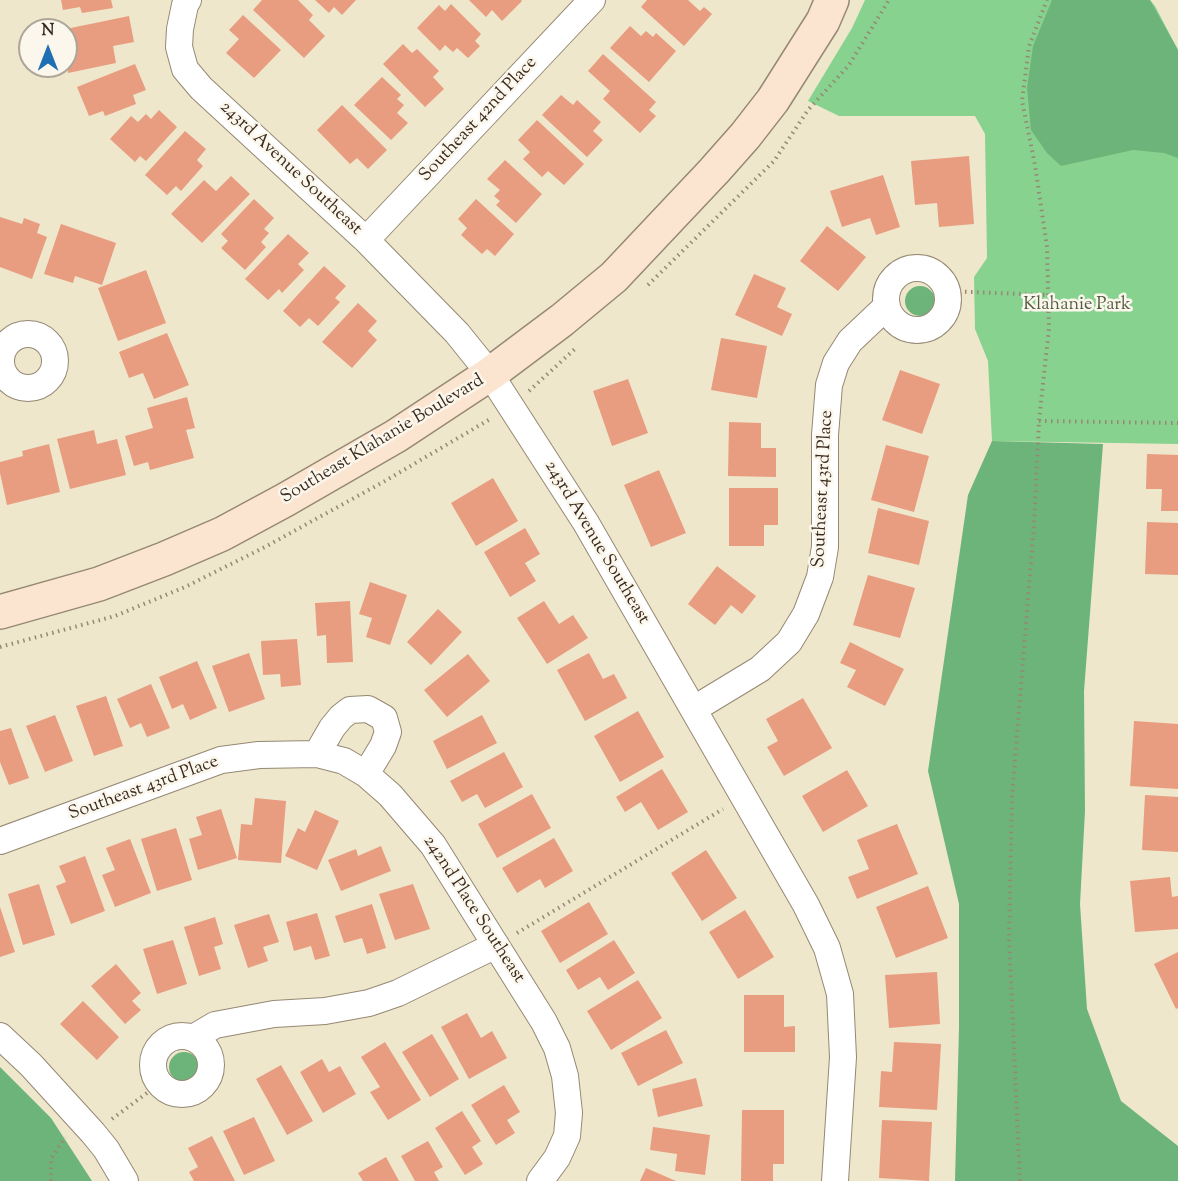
<!DOCTYPE html>
<html>
<head>
<meta charset="utf-8">
<style>
	body { margin:0 }
	#map { position:relative; width:1178px; height:1181px; overflow:hidden; background:#efe7cb; font-family:"Sorts Mill Goudy",serif }
	canvas { display:block }
	.north { position:absolute; left:18px; top:18px; width:60px; height:60px; box-sizing:border-box; background:#fbf7ec; border:2px solid #aea59a; border-radius:50%; rotate:0deg; font-size:16px; font-weight:700; line-height:24px; text-align:center; color:#3b2a1e }
	.north::after { content:''; display:block; margin:auto; width:21px; height:27px; background:#1f6fb2; clip-path:polygon(50% 0,100% 100%,50% 72%,0 100%) }
</style>
</head>
<body>
<div id="map">
<canvas width="1178" height="1181"></canvas>
<div class="north">N</div>
</div>
<script>
const c = document.querySelector('canvas').getContext('2d');
c.lineJoin = 'round';
function fillPath(path, color) { c.fillStyle = color; c.fill(path, 'evenodd'); }
const toPath = rows => new Path2D(rows.map(r => 'M' + r).join(''));
function strokePath(path, color, width, dash) { c.strokeStyle = color; c.lineWidth = width; c.lineCap = dash ? 'butt' : 'round'; c.setLineDash(dash || []); c.stroke(path); }
function label(font, color, halo, rows, align = 'center') {
  c.font = font + ' "Sorts Mill Goudy",serif'; c.lineWidth = 5; c.setLineDash([]); c.textBaseline = 'middle'; c.strokeStyle = halo; c.fillStyle = color; for (const [text, x, y, turn = 0] of rows) {
    c.save(); c.translate(x, y); c.rotate((+turn || 0) * Math.PI / 180); c.textAlign = isNaN(turn) ? turn : align; if (halo) c.strokeText(text, 0, 0); c.fillText(text, 0, 0); c.restore();
  }
}
const green = toPath([
	[865,0,1150,0,1155,6,1178,50,1178,444,992,441,988,361,975,329,974,277,987,258,985,134,975,116,839,116,808,101,852,28]
]);
const forest = toPath([
	[1052,0,1150,0,1178,50,1178,158,1164,153,1133,150,1061,166,1047,153,1031,130,1027,88,1033,46],
	'905 301a15 15 0 1 1 30 0a15 15 0 1 1-30 0Z',
	[992,441,1103,444,1084,691,1085,811,1080,904,1087,1009,1121,1101,1178,1146,1178,1181,955,1181,959,1028,959,904,928,771,968,495],
	'169 1067a15 15 0 1 1 30 0a15 15 0 1 1-30 0Z',
	[0,1067,51,1118,92,1181,0,1181]
]);
const building = toPath([
	[61,0,111,0,113,8,82,13,80,7,63,10],
	[262,0,298,0,313,15,309,20,325,36,304,58,253,10],
	[315,0,356,0,342,15,334,7,329,13],
	[469,0,521,0,522,1,502,21,492,10,486,17],
	[647,0,688,0,700,11,704,7,712,14,684,46,641,7],
	[451,4,481,34,475,41,480,46,468,58,457,48,453,52,445,45,440,51,417,28,439,5,445,11],
	[243,15,281,50,254,78,226,53,239,39,229,30],
	[129,16,134,42,113,46,116,63,68,73,66,29],
	[630,26,641,36,646,31,653,37,656,33,676,51,649,82,610,48],
	[403,44,412,53,417,49,439,71,433,77,444,89,425,107,383,64],
	[603,54,656,102,649,110,656,116,640,133,603,99,610,91,588,71],
	[135,64,146,90,133,95,136,104,105,116,103,111,89,116,77,87],
	[382,77,401,95,397,99,404,105,397,113,408,123,391,140,354,105],
	[561,95,573,105,577,100,601,122,593,131,603,140,587,157,542,115],
	[342,105,387,150,368,169,357,158,350,164,317,130],
	[159,110,177,127,146,161,140,156,135,162,110,139,131,116,138,122,146,114,151,119],
	[537,120,584,164,564,185,548,171,542,177,523,159,530,152,518,140],
	[185,131,206,149,197,160,203,166,181,191,176,186,167,195,145,175],
	[969,156,974,224,939,227,937,203,915,205,911,161],
	[505,160,542,194,516,223,496,205,500,201,494,196,500,190,487,179],
	[883,175,900,227,876,235,870,218,842,227,830,191],
	[231,176,250,194,202,243,171,214,204,180,216,191],
	[254,199,274,218,264,229,269,233,261,242,266,247,245,270,221,248,228,241,221,234],
	[476,199,514,234,495,256,487,249,482,254,461,235,467,228,458,219],
	[0,217,22,224,24,218,40,224,37,233,47,237,32,279,0,267],
	[61,224,116,243,102,285,75,276,73,283,44,274],
	[827,226,866,257,838,291,800,261],
	[288,234,309,253,298,264,304,270,282,293,279,289,268,300,245,279],
	[324,266,346,286,335,298,340,302,318,326,309,318,300,327,283,311],
	[146,270,166,323,118,341,98,288],
	[754,274,786,288,777,307,792,314,782,336,735,315],
	[358,303,377,321,368,331,377,340,352,368,322,342],
	[167,333,189,385,154,399,143,373,129,378,119,352],
	[721,338,767,346,757,398,711,390],
	[900,370,940,384,922,434,882,420],
	[628,379,648,433,612,446,593,391],
	[187,397,195,428,186,430,194,458,150,470,148,462,134,466,125,436,153,428,147,408],
	[729,422,761,423,761,448,776,448,776,477,728,476],
	[94,430,97,444,117,439,126,475,70,489,57,439],
	[49,444,60,492,7,505,0,473,0,462,23,456,22,451],
	[886,445,929,456,914,512,871,500],
	[1147,454,1178,455,1178,511,1161,511,1162,489,1146,489],
	[659,470,686,533,651,547,624,485],
	[493,478,518,521,476,546,451,503],
	[729,488,778,488,778,525,764,525,764,546,729,546],
	[878,508,929,521,919,565,868,553],
	[1147,522,1178,523,1178,575,1145,574],
	[525,528,540,554,525,563,536,581,510,597,484,552],
	[717,566,756,596,742,614,731,605,715,625,688,604],
	[868,575,915,588,900,638,853,625],
	[370,582,407,595,390,645,366,637,372,618,359,614],
	[350,601,353,662,327,663,326,635,317,636,315,603],
	[544,601,559,624,573,615,588,638,547,664,517,618],
	[438,609,462,632,431,665,407,642],
	[297,639,301,685,281,687,280,674,263,675,261,641],
	[850,642,904,669,885,706,847,687,856,670,840,663],
	[249,653,265,699,229,712,212,666],
	[589,653,603,679,614,674,627,698,585,721,557,670],
	[468,654,490,681,447,717,424,690],
	[197,661,217,708,190,720,183,704,172,709,159,677],
	[151,684,170,728,147,737,141,723,130,728,117,699],
	[106,696,123,746,94,756,76,706],
	[803,698,832,748,784,776,767,747,778,741,766,719],
	[638,711,664,757,620,782,594,736],
	[55,715,73,761,45,772,26,726],
	[482,715,497,743,447,769,433,741],
	[1134,721,1178,724,1178,789,1130,786],
	[11,728,29,778,9,785,0,762,0,731],
	[504,752,523,787,485,808,477,794,462,802,450,781],
	[662,769,688,812,658,830,641,802,625,812,616,797],
	[847,770,868,806,823,832,802,796],
	[532,794,551,828,497,858,478,824],
	[1145,795,1178,797,1178,852,1142,850],
	[255,798,286,801,281,863,238,860,241,824,252,825],
	[221,809,237,858,198,870,189,839,202,835,196,817],
	[315,810,339,821,317,870,285,856,298,828,305,832],
	[897,824,918,874,857,899,848,877,869,869,857,840],
	[176,828,192,880,157,891,141,839],
	[554,838,573,871,545,888,540,879,517,893,502,868],
	[130,839,151,893,115,907,102,875,115,870,106,848],
	[381,846,391,871,341,891,328,860,356,849,358,856],
	[706,850,737,898,702,921,671,873],
	[85,856,105,911,71,924,56,886,66,882,59,866],
	[1170,877,1172,897,1178,896,1178,929,1135,932,1130,881],
	[39,884,55,935,23,945,8,894],
	[413,884,430,929,395,940,379,894],
	[928,886,948,938,896,958,876,907],
	[589,902,608,934,560,963,541,931],
	[372,904,386,948,367,954,362,938,344,943,335,916],
	[0,907,15,952,0,957],
	[745,910,774,957,738,979,709,932],
	[317,913,330,956,315,960,311,946,294,951,286,922],
	[269,914,279,942,263,947,268,961,248,968,234,925],
	[215,917,223,944,214,947,221,969,199,976,184,927],
	[173,940,187,984,157,994,143,949],
	[614,940,635,973,608,990,600,977,578,990,566,970],
	[1178,952,1178,1008,1176,1009,1154,964],
	[116,964,141,993,132,1001,141,1010,125,1024,91,986],
	[937,972,940,1024,889,1028,885,975],
	[638,980,662,1018,611,1050,587,1011],
	[744,995,784,995,784,1027,795,1026,795,1052,744,1052],
	[83,1001,119,1037,97,1060,60,1024],
	[467,1013,481,1038,492,1031,507,1058,469,1079,441,1027],
	[666,1030,683,1063,638,1086,621,1053],
	[432,1034,459,1079,430,1097,402,1052],
	[385,1042,421,1100,388,1120,370,1092,380,1087,361,1057],
	[894,1042,941,1044,937,1110,879,1107,881,1071,892,1072],
	[322,1059,329,1072,340,1066,356,1094,323,1113,300,1072],
	[281,1065,313,1121,287,1135,256,1079],
	[696,1078,703,1106,658,1117,652,1089],
	[504,1085,520,1112,507,1120,515,1133,496,1145,471,1105],
	[742,1110,784,1110,784,1164,773,1164,773,1181,741,1181],
	[462,1111,481,1141,472,1147,483,1164,465,1175,435,1128],
	[254,1117,275,1161,244,1175,223,1131],
	[882,1120,932,1122,929,1181,879,1178],
	[653,1127,710,1135,705,1175,675,1171,677,1154,650,1150],
	[212,1136,235,1181,194,1181,189,1172,198,1167,188,1148],
	[428,1141,443,1167,434,1172,439,1181,415,1181,401,1156],
	[386,1157,399,1181,363,1181,358,1173],
	[646,1168,676,1181,640,1181]
]);
const path = toPath([
	[648,285,774,161,808,110,849,65,889,0],
	[947,291,1048,295],
	[529,391,577,347],
	[1039,421,1178,423],
	[0,647,115,616,185,587,265,547,385,481,492,418],
	[517,933,723,809],
	[112,1119,159,1084],
	[51,1181,51,1159,65,1137],
	[1020,1181,1009,939,1012,796,1034,525,1039,421,1049,328,1047,247,1035,165,1022,101,1029,46,1047,0]
]);
const street = toPath([
	[188,0,185,5,180,29,179,47,185,69,201,88,366,240,457,333,490,374,586,523,806,905,827,948,840,994,843,1057,835,1181],
	[366,240,592,0],
	'886 299a31 31 0 1 1 62 0a31 31 0 1 1-62 0Z',
	'1 361a27 27 0 1 1 54 0a27 27 0 1 1-54 0Z',
	[694,709,760,669,789,642,806,614,820,577,825,547,825,435,829,385,836,363,850,341,887,306],
	[317,754,332,728,341,717,350,710,368,709,384,718,388,732,383,746,366,774],
	[0,841,221,760,259,755,317,754,344,761,366,774,390,795,433,845,544,1022,557,1048,565,1076,569,1113,567,1136,557,1158,540,1181],
	'153 1065a29 29 0 1 1 58 0a29 29 0 1 1-58 0Z',
	[0,1036,31,1065,93,1133,106,1149,125,1181],
	[193,1038,215,1025,274,1014,325,1011,369,1003,398,993,496,945]
]);
const secondary = toPath([
	[0,612,99,584,164,559,222,534,285,500,396,436,490,374,562,320,614,277,714,171,745,136,773,100,823,21,832,0]
]);
const streetNames = [
	["Southeast 42nd Place",479,120,-47],
	["243rd Avenue Southeast",290,169,43],
	["Southeast Klahanie Boulevard",383,440,-31],
	["Southeast 43rd Place",824,489,-87],
	["243rd Avenue Southeast",596,543,59],
	["Southeast 43rd Place",144,789,-20],
	["242nd Place Southeast",473,910,57]
];
const parkNames = [
	["Klahanie Park",1077,306]
];
fillPath(green, '#87d28f');
fillPath(forest, '#6db47a');
fillPath(building, '#e89c80');
strokePath(street, '#958874', 28);
strokePath(secondary, '#958874', 36);
strokePath(path, '#958874', 4, [1.5, 4.5]);
strokePath(street, '#fff', 26);
strokePath(secondary, '#fce5d0', 33);
label('18px', '#3b2a1e', '#fbf7ec', streetNames);
label('18px', '#525c40', '#fbf7ec', parkNames);
</script>
</body>
</html>
